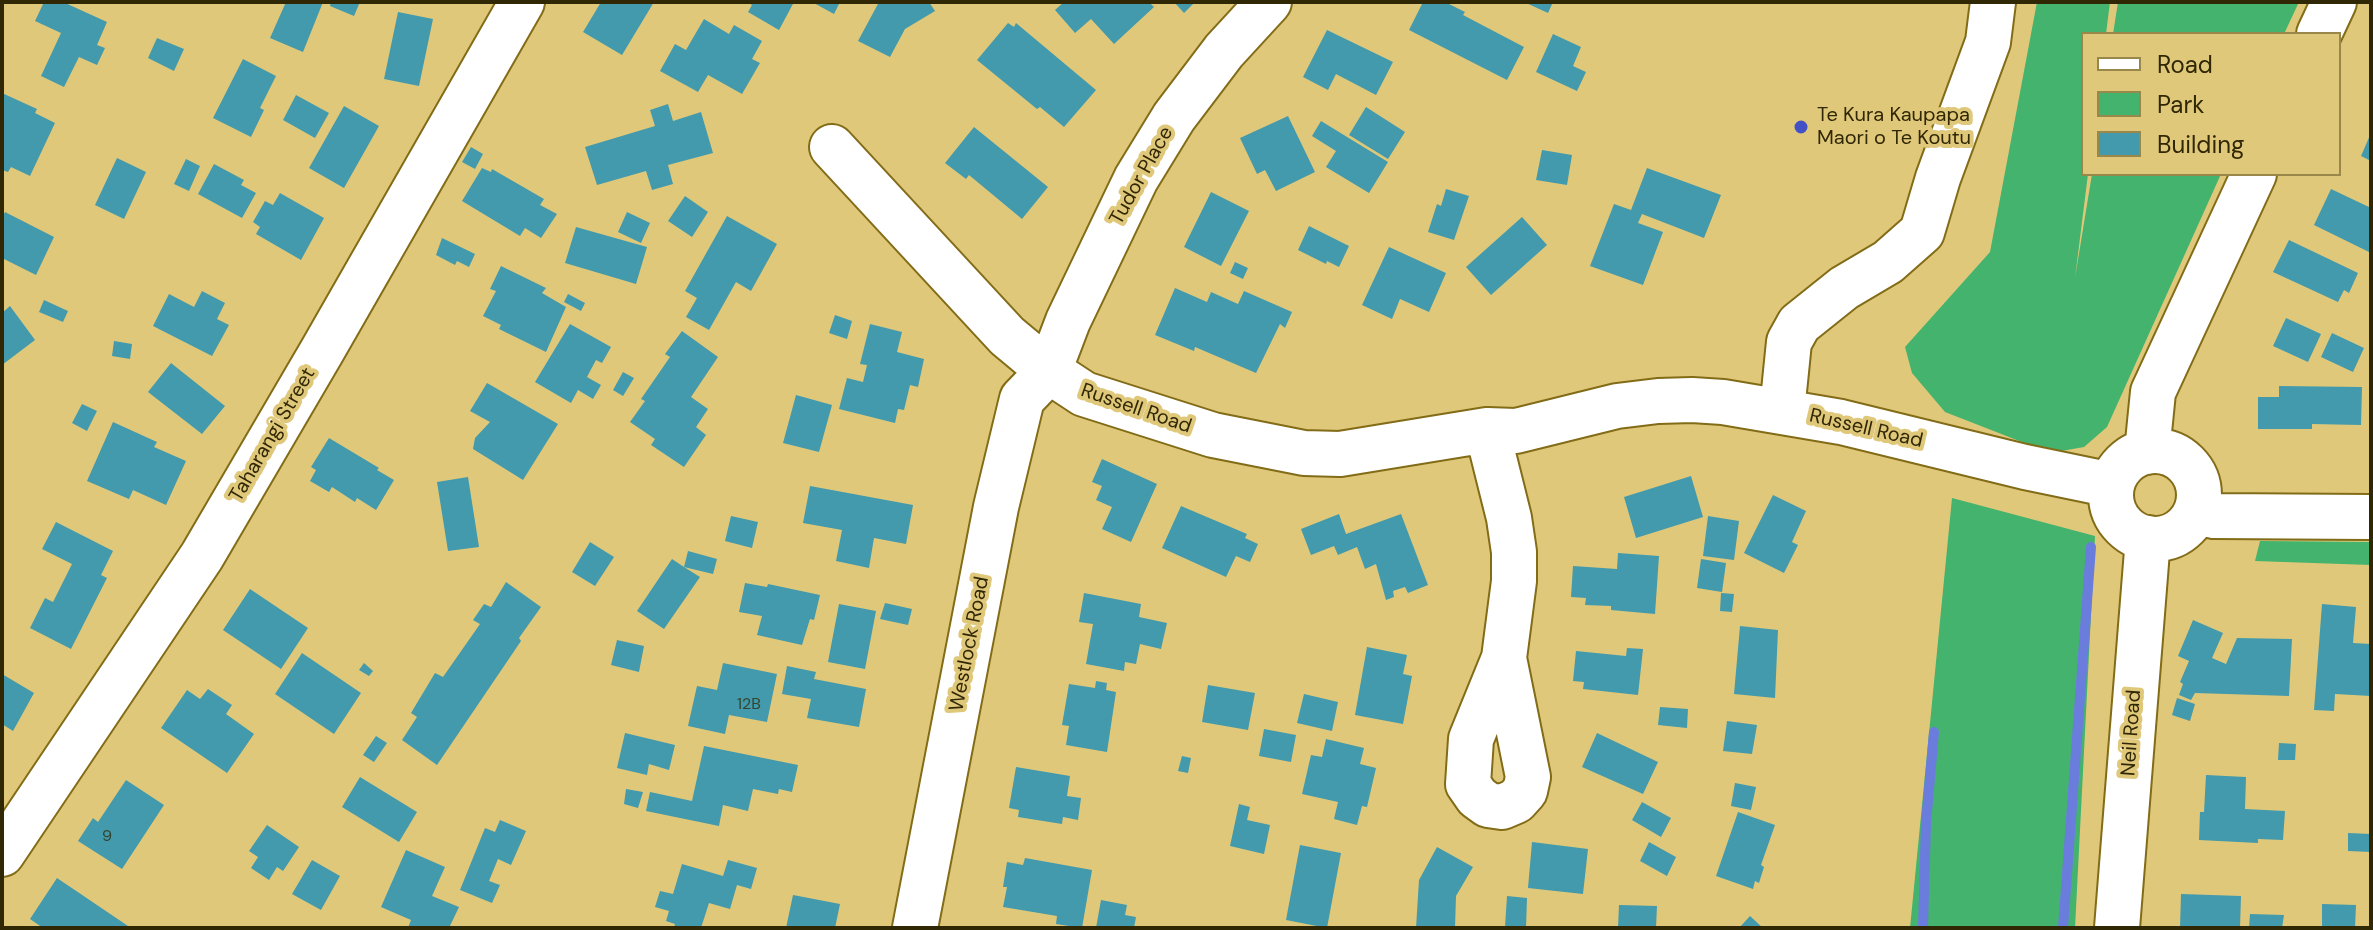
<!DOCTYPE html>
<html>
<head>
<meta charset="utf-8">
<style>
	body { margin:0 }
	#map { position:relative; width:2373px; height:930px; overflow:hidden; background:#e0c87a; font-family:"DM Sans",sans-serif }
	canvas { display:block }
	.frame { position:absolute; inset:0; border:4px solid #302705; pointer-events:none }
	.legend { position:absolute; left:2081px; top:32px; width:260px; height:144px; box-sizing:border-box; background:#e0c87a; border:2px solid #9a884b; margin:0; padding:10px 14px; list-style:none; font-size:24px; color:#302705 }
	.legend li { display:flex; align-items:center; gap:16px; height:40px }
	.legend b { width:40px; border:2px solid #9a884b }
</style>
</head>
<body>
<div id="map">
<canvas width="2373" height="930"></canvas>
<div class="frame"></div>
<ul class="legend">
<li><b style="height:10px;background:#fff"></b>Road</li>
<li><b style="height:22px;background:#43b36e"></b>Park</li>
<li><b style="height:22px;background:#429aac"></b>Building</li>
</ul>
</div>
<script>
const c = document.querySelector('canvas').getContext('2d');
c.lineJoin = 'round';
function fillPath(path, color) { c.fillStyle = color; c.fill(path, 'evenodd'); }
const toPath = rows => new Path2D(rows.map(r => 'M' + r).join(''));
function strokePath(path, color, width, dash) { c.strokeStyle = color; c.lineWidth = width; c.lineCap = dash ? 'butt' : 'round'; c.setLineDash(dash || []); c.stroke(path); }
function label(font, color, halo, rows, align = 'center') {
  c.font = font + ' "DM Sans",sans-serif'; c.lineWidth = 8; c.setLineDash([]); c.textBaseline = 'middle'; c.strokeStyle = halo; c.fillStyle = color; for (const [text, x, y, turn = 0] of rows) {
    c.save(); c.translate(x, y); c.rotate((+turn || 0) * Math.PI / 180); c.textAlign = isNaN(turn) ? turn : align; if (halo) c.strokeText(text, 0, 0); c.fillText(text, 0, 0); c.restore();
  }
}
const green = toPath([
	[2037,2,2110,2,2106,34,2083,34,2083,174,2088,174,2075,278,2092,174,2221,174,2107,427,2084,447,2050,453,1945,412,1912,373,1905,347,1990,252],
	[2118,2,2299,2,2284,34,2113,34],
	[1952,498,2095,536,2075,928,1910,928],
	[2260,541,2371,542,2371,565,2255,561]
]);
const stream = toPath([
	[1923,928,1926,823,1934,732],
	[2063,928,2091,547]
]);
const building = toPath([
	[44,2,63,2,107,22,97,45,105,48,97,65,79,57,64,87,41,76,61,33,35,21],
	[286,2,323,2,303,52,270,38],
	[331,2,360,2,354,16,330,6],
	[601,2,654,2,622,55,583,32],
	[747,2,794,2,779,30,748,12,752,5],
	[812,2,840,2,834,14],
	[879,2,929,2,935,11,905,29,890,57,858,41],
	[1064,2,1149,2,1154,7,1114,44,1091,19,1075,33,1055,10],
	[1174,2,1195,2,1184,13],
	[1423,2,1445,2,1465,12,1463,15,1524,47,1507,80,1409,30],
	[1524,2,1553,2,1548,13],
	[398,12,433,19,419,86,384,79],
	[704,19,729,34,734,25,762,41,752,59,760,63,742,94,708,75,698,92,660,71,675,44,686,50],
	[1008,23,1014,27,1016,23,1096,90,1064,127,1040,107,1037,109,977,60],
	[1327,30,1393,62,1376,95,1336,74,1328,90,1303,77],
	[1553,34,1581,47,1573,66,1586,72,1577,91,1536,72],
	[157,38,184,49,174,71,148,58],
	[243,59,276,76,260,108,264,110,251,137,213,118],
	[2,93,37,109,35,113,55,123,30,176,11,167,8,172,2,170],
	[296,95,329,113,315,138,283,120],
	[668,104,673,121,701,112,713,153,668,165,673,184,652,190,646,171,597,185,585,147,655,126,650,110],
	[344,106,379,126,344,188,309,168],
	[1366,107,1405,132,1388,159,1349,135],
	[1288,116,1315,172,1276,191,1265,170,1257,174,1240,138],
	[1321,121,1388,162,1369,193,1326,167,1336,151,1312,136],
	[974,127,1048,187,1022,219,969,175,966,179,945,163],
	[2371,133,2371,161,2361,156],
	[471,147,483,154,475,169,462,162],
	[1542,150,1572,155,1567,185,1536,180],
	[117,158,146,172,124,219,95,205],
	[186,159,200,166,189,191,174,184],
	[214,164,244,180,241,185,256,193,242,218,198,194],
	[482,168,491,172,492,169,544,199,540,205,557,214,541,238,525,228,520,236,462,201],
	[1647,168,1721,195,1704,238,1642,214,1638,223,1663,232,1643,285,1590,266,1614,204,1631,210],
	[1446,189,1469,196,1454,240,1428,232,1437,204,1441,206],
	[2331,189,2371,208,2369,252,2314,225],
	[1211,192,1249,211,1221,266,1184,247],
	[280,193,324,218,301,260,256,234,260,227,253,222,265,201,273,205],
	[685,196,708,212,692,237,668,221],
	[5,212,54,237,36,275,2,258,2,218],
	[627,212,650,223,641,243,618,232],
	[727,216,777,244,751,291,736,282,709,330,686,317,697,298,685,291],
	[1522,217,1547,245,1491,295,1466,267],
	[1309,226,1349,246,1339,267,1327,261,1326,264,1298,250],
	[576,227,647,247,636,284,565,263],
	[442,238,475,254,469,267,457,261,455,265,436,255],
	[2289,240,2358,273,2349,293,2344,290,2338,302,2273,272],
	[1389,247,1446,273,1429,312,1400,299,1392,319,1362,305],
	[1235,262,1248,268,1243,279,1230,273],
	[501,266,546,288,542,293,566,307,546,352,499,329,501,325,483,316,496,291,490,289],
	[1175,288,1207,302,1211,292,1238,304,1244,291,1292,312,1285,328,1280,324,1256,373,1195,347,1194,351,1155,335],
	[202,291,225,303,217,319,229,325,212,356,153,326,169,294,194,307],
	[568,294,585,303,581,311,564,302],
	[44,300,68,311,63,322,39,312],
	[10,306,35,340,2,365,2,313],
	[835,315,852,321,847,339,829,333],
	[2286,318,2321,334,2308,362,2273,346],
	[570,324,611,347,602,363,596,360,587,377,601,385,593,399,578,390,571,403,535,382],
	[870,324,902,332,897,352,924,359,918,387,910,385,904,410,898,409,895,423,839,409,847,378,863,382,867,365,860,364],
	[682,331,718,357,691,397,708,409,696,427,706,435,684,467,651,445,655,439,630,422,645,401,641,399,670,357,665,354],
	[2332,333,2364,348,2353,372,2321,357],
	[114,341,132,344,130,359,112,356],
	[171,363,225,406,202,434,148,392],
	[623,372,634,378,623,396,613,390],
	[487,383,558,424,523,480,473,449,475,438,490,422,470,411],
	[2279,386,2362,387,2361,425,2312,424,2312,429,2258,429,2258,397,2279,397],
	[796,395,832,405,819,452,783,443],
	[82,404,97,411,87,431,72,423],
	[113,422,157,442,154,447,186,461,166,505,133,490,129,499,87,481],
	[329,438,379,468,377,470,394,480,376,510,357,498,355,502,332,487,329,492,310,481,316,470,311,467],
	[1102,459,1157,484,1131,542,1102,529,1112,507,1096,500,1102,486,1092,482],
	[1691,476,1703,517,1636,538,1624,497],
	[468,477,479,547,448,551,437,482],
	[810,486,913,505,906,544,874,538,869,568,836,561,842,530,803,523],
	[1773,495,1806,511,1792,542,1798,545,1784,573,1744,553],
	[1181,506,1247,534,1245,538,1258,544,1250,562,1236,556,1226,577,1162,548],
	[1339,514,1346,534,1401,514,1428,585,1408,593,1405,587,1393,591,1394,597,1386,600,1376,564,1365,569,1357,547,1338,555,1334,546,1311,555,1301,529],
	[731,516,758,522,752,548,725,541],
	[1708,516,1739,521,1734,560,1703,556],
	[56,522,113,551,101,575,107,578,71,649,30,628,45,598,53,602,72,564,42,549],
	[590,542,614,557,595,586,572,572],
	[688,551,717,559,713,574,684,567,700,577,664,629,637,611,672,559,684,567],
	[1618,553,1659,556,1655,614,1611,610,1611,606,1585,605,1586,598,1571,597,1573,566,1617,569],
	[1701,559,1726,563,1722,592,1697,588],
	[506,582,541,607,519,638,521,641,437,765,402,740,417,717,411,713,435,673,443,677,480,624,473,620,484,604,491,607],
	[745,583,767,587,768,584,820,595,814,620,810,619,802,645,757,635,762,616,739,612],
	[250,589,308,628,281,669,223,630],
	[1084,593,1141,604,1139,617,1167,623,1161,649,1140,644,1136,664,1125,662,1124,671,1086,664,1093,624,1079,622],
	[1721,593,1734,594,1732,612,1720,611],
	[885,603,912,609,908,625,880,619],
	[839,604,876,611,865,669,828,662],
	[2322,604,2356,607,2353,643,2371,644,2371,696,2335,694,2334,711,2314,710],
	[2193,620,2223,633,2212,658,2226,664,2237,638,2292,639,2289,696,2195,693,2191,700,2179,695,2183,684,2180,682,2189,661,2178,656],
	[1740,626,1778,630,1775,698,1734,694],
	[617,640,644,646,639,672,611,665],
	[1367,647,1407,655,1403,674,1412,676,1403,724,1355,715],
	[1627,648,1643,649,1638,695,1583,689,1584,682,1573,681,1576,651,1626,656],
	[302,653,361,693,334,734,275,694],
	[364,663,373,671,369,676,359,670],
	[723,663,777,674,767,722,729,715,725,734,688,726,697,686,717,690],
	[787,666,816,672,814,679,866,689,859,727,807,718,811,699,782,694],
	[2,674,34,693,13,731,2,724],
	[1096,681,1107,683,1106,690,1116,692,1107,752,1066,745,1069,726,1062,725,1069,684,1095,688],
	[1208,685,1255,693,1248,730,1202,722],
	[208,689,232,705,226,714,254,734,227,773,161,728,187,690,200,699],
	[1304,694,1338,702,1332,731,1297,723],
	[2177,698,2195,704,2190,721,2172,715],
	[1660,707,1688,709,1687,728,1658,725],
	[1727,721,1757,725,1752,754,1723,751],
	[1264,729,1296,735,1291,762,1259,756],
	[625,733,675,745,669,770,649,764,647,775,617,768],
	[1597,733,1658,762,1643,794,1582,767],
	[376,736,387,743,374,762,363,755],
	[1326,739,1364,748,1360,764,1376,768,1367,807,1362,806,1357,825,1334,819,1338,802,1302,794,1311,755,1322,757],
	[2279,743,2296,744,2295,760,2278,760],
	[704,746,798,765,792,792,779,789,778,794,753,789,748,811,723,805,719,826,646,811,650,792,692,801],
	[1182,756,1191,758,1188,773,1178,771],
	[1016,767,1070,776,1067,796,1081,798,1078,820,1063,817,1062,824,1018,817,1019,810,1009,808],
	[2206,775,2246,777,2245,809,2285,811,2283,840,2258,839,2258,843,2199,840,2200,812,2204,812],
	[360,777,417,812,399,842,342,807],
	[126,780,164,805,122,869,78,841,93,818,98,822],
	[1735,783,1756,787,1751,810,1731,806],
	[626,789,643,792,638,808,624,804],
	[1642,802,1671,818,1661,837,1632,820],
	[1239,804,1250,807,1247,820,1270,825,1264,854,1230,846],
	[1738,812,1775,825,1761,865,1764,867,1759,883,1755,881,1753,889,1716,876],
	[500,820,526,831,511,865,498,859,489,881,500,885,492,903,460,890,485,828,495,832],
	[267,825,299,847,283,871,277,867,269,880,251,868,258,857,249,851],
	[2348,833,2371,834,2371,852,2348,851],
	[1532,842,1588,849,1583,894,1528,888],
	[1649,842,1676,857,1667,876,1640,861],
	[1300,845,1341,853,1327,928,1286,920],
	[1437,847,1473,867,1456,896,1455,928,1416,928,1419,880],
	[406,850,445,867,432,896,459,907,449,928,408,928,411,920,381,907],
	[1025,858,1092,870,1082,928,1056,924,1057,916,1003,907,1007,887,1003,887,1007,862,1023,865],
	[312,860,340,876,321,910,292,894],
	[728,860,757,868,751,889,737,885,730,909,709,903,701,928,674,928,675,924,666,921,669,911,655,907,660,891,673,894,682,864,723,876],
	[57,878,131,928,43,928,30,919],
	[2181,894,2241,896,2240,928,2180,928],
	[793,895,840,904,835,928,786,928],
	[1507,896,1527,898,1526,928,1505,927],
	[1101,900,1127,905,1125,915,1136,917,1134,928,1096,928],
	[2322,904,2356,905,2355,928,2322,928],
	[1619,905,1657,906,1656,928,1618,928],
	[2250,914,2284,915,2282,928,2249,928],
	[1750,916,1763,928,1739,928]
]);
const minor = toPath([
	[2319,34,2334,2],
	[832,147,1007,336,1049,371,1084,394,1213,435,1304,453,1340,454,1487,430,1516,431,1617,406,1658,401,1692,400,1723,402,1841,422,2025,467,2112,485],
	[1782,411,1789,342,1799,324,1844,288,1888,262,1922,232,1938,178,1988,42,1993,2],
	[1487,430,1509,518,1514,552,1514,581,1504,658,1471,739,1468,784,1477,797,1488,805,1502,807,1516,801,1525,791,1528,777,1504,658],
	'2111 495a44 44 0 1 1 88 0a44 44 0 1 1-88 0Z',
	[2147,452,2153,392,2254,174],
	[2196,512,2214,516,2371,517],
	[2,854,202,556,322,351,522,2],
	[915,928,996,507,1022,399,1049,371,1068,321,1136,179,1174,117,1224,51,1269,2],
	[2117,928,2148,538]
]);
const markers = [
	[1801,127,8,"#4451c5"]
];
const numberNames = [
	["12B",749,705],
	["9",107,837]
];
const poiNames = [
	["Te Kura Kaupapa",1817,116],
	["Maori o Te Koutu",1817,139]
];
const streetNames = [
	["Tudor Place",1142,176,-61],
	["Russell Road",1136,409,19],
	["Russell Road",1866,429,13],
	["Taharangi Street",273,435,-60],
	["Westlock Road",970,644,-79],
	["Neil Road",2132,733,-86]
];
fillPath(green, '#43b36e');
strokePath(stream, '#6a7ddd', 10);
fillPath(building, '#429aac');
strokePath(minor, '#826c17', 48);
strokePath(minor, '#fff', 44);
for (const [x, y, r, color] of markers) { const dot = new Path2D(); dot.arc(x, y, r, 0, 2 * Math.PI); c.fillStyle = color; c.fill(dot); strokePath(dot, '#e0c87a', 3); }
label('16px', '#34442f', null, numberNames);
label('20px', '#302705', '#e0c87a', poiNames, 'left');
label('20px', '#302705', '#e0c87a', streetNames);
</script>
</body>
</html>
